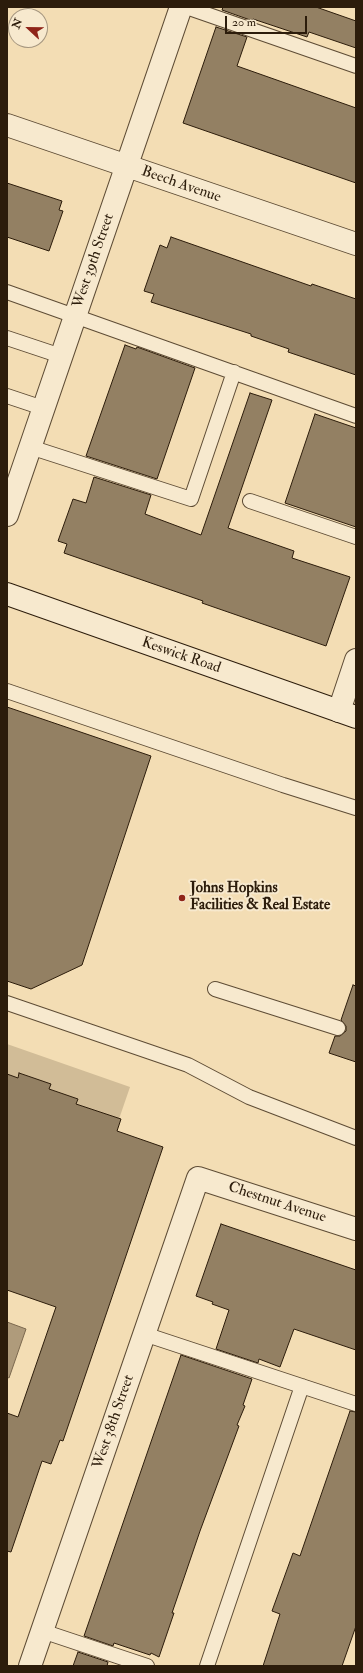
<!DOCTYPE html>
<html>
<head>
<meta charset="utf-8">
<style>
	body { margin:0 }
	#map { position:relative; width:363px; height:1673px; overflow:hidden; background:#f3ddb4; font-family:"IM FELL Double Pica",serif }
	canvas { display:block }
	.frame { position:absolute; inset:0; border:8px solid #2c1c0b; pointer-events:none }
	.north { position:absolute; left:8px; top:8px; width:40px; height:40px; box-sizing:border-box; background:#f7e9ce; border:1px solid #a69780; border-radius:50%; rotate:292deg; font-size:11px; font-weight:700; line-height:16px; text-align:center; color:#2c1c0b }
	.north::after { content:''; display:block; margin:auto; width:14px; height:18px; background:#8f2418; clip-path:polygon(50% 0,100% 100%,50% 72%,0 100%) }
	.scale { position:absolute; left:225px; top:16px; width:82px; height:18px; box-sizing:border-box; border:2px solid #2c1c0b; border-top:0; padding-left:5px; font-size:12px; line-height:14px; white-space:nowrap; color:#2c1c0b; -webkit-text-stroke:3px #f7e9ce; paint-order:stroke }
</style>
</head>
<body>
<div id="map">
<canvas width="363" height="1673"></canvas>
<div class="frame"></div>
<div class="north">N</div>
<div class="scale">20 m</div>
</div>
<script>
const c = document.querySelector('canvas').getContext('2d');
c.lineJoin = 'round';
function fillPath(path, color) { c.fillStyle = color; c.fill(path, 'evenodd'); }
const toPath = rows => new Path2D(rows.map(r => 'M' + r).join(''));
function strokePath(path, color, width, dash) { c.strokeStyle = color; c.lineWidth = width; c.lineCap = dash ? 'butt' : 'round'; c.setLineDash(dash || []); c.stroke(path); }
function label(font, color, halo, rows, align = 'center') {
  c.font = font + ' "IM FELL Double Pica",serif'; c.lineWidth = 4; c.setLineDash([]); c.textBaseline = 'middle'; c.strokeStyle = halo; c.fillStyle = color; for (const [text, x, y, turn = 0] of rows) {
    c.save(); c.translate(x, y); c.rotate((+turn || 0) * Math.PI / 180); c.textAlign = isNaN(turn) ? turn : align; if (halo) c.strokeText(text, 0, 0); c.fillText(text, 0, 0); c.restore();
  }
}
const green = toPath([
	[7,1044,130,1087,119,1119,76,1104,78,1099,49,1089,50,1084,19,1073,17,1078,7,1074]
]);
const water = toPath([
	[7,1322,26,1329,9,1378,7,1377,7,1322]
]);
const building = toPath([
	[223,7,316,7,356,21,356,48,309,32,307,37,253,19,253,21,222,10,223,7],
	[216,27,247,37,237,66,356,108,356,183,183,123,216,27],
	[7,183,62,201,59,210,63,211,49,251,7,237,7,183],
	[171,237,311,286,312,284,356,299,356,375,288,352,289,349,251,336,251,334,151,302,154,294,144,291,160,245,167,248,171,237],
	[125,345,136,349,137,347,195,368,157,479,86,456,125,345],
	[250,393,272,400,228,528,294,551,292,558,350,577,326,646,202,603,203,601,64,553,67,544,58,541,73,499,86,503,94,477,151,495,145,514,201,535,250,393],
	[315,414,356,428,356,527,285,503,315,414],
	[7,707,151,756,82,965,31,989,7,981,7,707],
	[353,985,356,986,356,1062,329,1053,335,1036,340,1036,346,1031,346,1026,341,1020,353,985],
	[19,1073,51,1084,49,1089,78,1099,76,1104,121,1119,117,1131,163,1147,63,1441,60,1440,51,1464,42,1461,11,1552,7,1551,7,1413,18,1417,56,1307,7,1290,7,1074,18,1078,19,1073],
	[221,1224,356,1270,356,1350,294,1329,280,1367,259,1359,258,1363,216,1349,229,1310,212,1304,213,1302,196,1296,221,1224],
	[181,1355,252,1379,243,1405,245,1406,237,1425,239,1426,200,1531,172,1613,174,1613,159,1657,151,1653,150,1655,114,1643,113,1646,84,1636,181,1355],
	[350,1411,356,1412,356,1626,342,1666,263,1666,280,1614,272,1611,293,1553,300,1556,350,1411],
	[78,1652,108,1662,107,1666,73,1666,78,1652]
]);
const lane = toPath([
	[186,7,356,66],
	[7,292,356,416],
	[7,338,61,356],
	[7,396,43,408],
	[30,447,191,499,234,372],
	[250,501,356,537],
	[7,691,283,785,356,808],
	[215,989,338,1028],
	[7,1003,188,1065,249,1097,356,1138],
	[144,1334,356,1404],
	[42,1631,147,1666],
	[207,1666,302,1386]
]);
const street = toPath([
	[7,125,356,244],
	[7,515,181,7],
	[339,711,356,660],
	[30,1666,198,1178,356,1229]
]);
const secondary = toPath([
	[7,594,356,717]
]);
const markers = [
	[182,898,4,"#8f2418"]
];
const streetNames = [
	["Beech Avenue",181,185,19],
	["West 39th Street",94,261,-71],
	["Keswick Road",181,656,19],
	["Chestnut Avenue",277,1203,18],
	["West 38th Street",114,1422,-71]
];
const poiNames = [
	["Johns Hopkins",190,889],
	["Facilities & Real Estate",190,906]
];
fillPath(green, '#d1bc97');
fillPath(water, '#af9b7b');
strokePath(water, '#7b684e', 1);
fillPath(building, '#938063');
strokePath(building, '#2c1c0b', 1);
strokePath(lane, '#5e4c35', 16);
strokePath(street, '#5e4c35', 24);
strokePath(secondary, '#2c1c0b', 24);
strokePath(lane, '#f7e9ce', 14);
strokePath(street, '#f7e9ce', 22);
strokePath(secondary, '#f7e9ce', 22);
for (const [x, y, r, color] of markers) { const dot = new Path2D(); dot.arc(x, y, r, 0, 2 * Math.PI); c.fillStyle = color; c.fill(dot); strokePath(dot, '#f7e9ce', 1.5); }
label('15px', '#2c1c0b', '#f7e9ce', streetNames);
label('bold 15px', '#2c1c0b', '#f7e9ce', poiNames, 'left');
</script>
</body>
</html>
